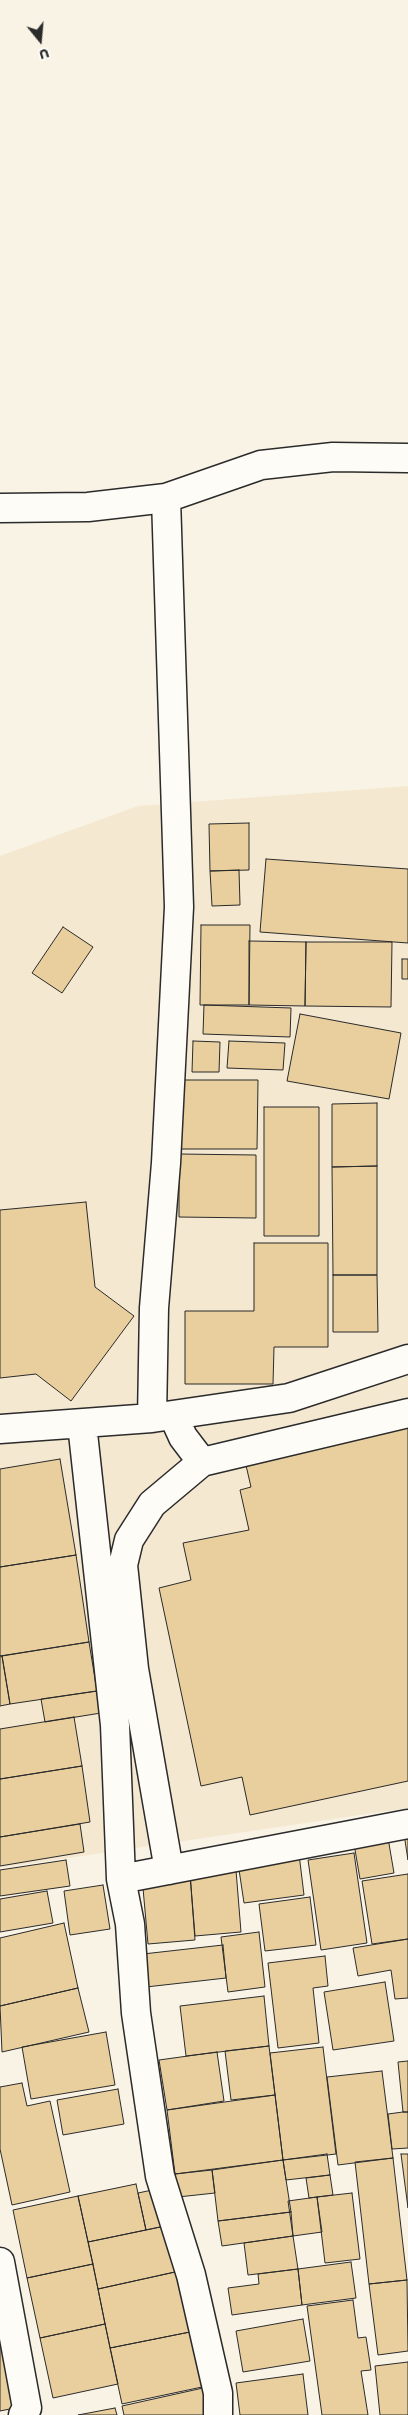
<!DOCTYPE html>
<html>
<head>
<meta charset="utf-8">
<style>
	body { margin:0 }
	#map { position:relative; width:408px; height:2415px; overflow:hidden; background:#f9f3e5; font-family:"Shantell Sans",sans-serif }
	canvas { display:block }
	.north { position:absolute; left:15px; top:15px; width:50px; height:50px; -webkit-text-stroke:4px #fdfcf7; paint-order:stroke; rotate:163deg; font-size:14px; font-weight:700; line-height:20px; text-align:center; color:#2b2b2b }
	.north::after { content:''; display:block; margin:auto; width:18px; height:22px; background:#2b2b2b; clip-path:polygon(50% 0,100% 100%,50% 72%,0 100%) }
</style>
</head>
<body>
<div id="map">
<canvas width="408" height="2415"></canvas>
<div class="north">U</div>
</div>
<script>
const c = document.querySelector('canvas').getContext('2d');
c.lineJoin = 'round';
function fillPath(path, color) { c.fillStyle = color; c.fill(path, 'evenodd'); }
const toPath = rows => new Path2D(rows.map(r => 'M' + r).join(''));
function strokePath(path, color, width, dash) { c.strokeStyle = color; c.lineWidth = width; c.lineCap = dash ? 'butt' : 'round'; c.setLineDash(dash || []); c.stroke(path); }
const built = toPath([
	[408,786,408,1808,0,1868,0,856,138,806]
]);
const building = toPath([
	[249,823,249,870,210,871,209,824,249,823],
	[266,859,408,869,408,943,260,932,266,859],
	[239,870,240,905,212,906,210,871,239,870],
	[201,925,250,925,249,1005,200,1005,201,925],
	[63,927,93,947,62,993,32,973,63,927],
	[249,941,306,942,305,1006,249,1005,249,941],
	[306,942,392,942,391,1007,305,1006,306,942],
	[402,959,408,959,408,979,402,979,402,959],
	[204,1005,291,1008,290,1037,203,1034,204,1005],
	[300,1014,401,1033,389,1099,287,1081,300,1014],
	[193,1041,220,1042,219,1072,192,1072,193,1041],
	[229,1041,285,1043,283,1070,227,1068,229,1041],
	[180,1080,258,1080,257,1149,180,1149,180,1080],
	[377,1103,377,1166,332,1167,332,1104,377,1103],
	[264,1107,319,1107,319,1236,264,1236,264,1107],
	[179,1154,256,1155,256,1218,179,1217,179,1154],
	[377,1166,377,1275,333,1275,332,1167,377,1166],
	[86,1202,95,1287,134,1316,71,1401,36,1374,0,1378,0,1210,86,1202],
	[254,1243,328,1243,328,1347,274,1347,273,1384,185,1384,185,1311,254,1311,254,1243],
	[333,1275,377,1275,378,1332,333,1332,333,1275],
	[408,1418,408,1781,250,1815,242,1777,201,1786,159,1588,191,1580,183,1543,249,1530,240,1490,251,1487,245,1461,408,1418],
	[60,1459,76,1555,0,1567,0,1469,60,1459],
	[76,1555,89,1642,0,1656,0,1567,76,1555],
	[89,1642,97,1691,10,1704,2,1656,89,1642],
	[0,1656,2,1656,10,1704,0,1706,0,1656],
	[97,1691,101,1713,45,1722,41,1699,97,1691],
	[74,1717,82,1766,0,1779,0,1729,74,1717],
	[82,1766,90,1822,0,1837,0,1779,82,1766],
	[80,1824,84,1852,0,1866,0,1837,80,1824],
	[387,1832,394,1873,360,1879,353,1838,387,1832],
	[404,1834,408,1834,408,1860,404,1834],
	[354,1853,367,1943,321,1950,308,1860,354,1853],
	[299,1854,304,1895,244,1903,238,1863,299,1854],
	[66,1860,70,1886,0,1896,0,1870,66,1860],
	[236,1870,241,1932,195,1936,190,1874,236,1870],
	[190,1874,195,1940,148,1944,142,1877,190,1874],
	[408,1874,408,1939,372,1944,362,1881,408,1874],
	[103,1885,110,1929,70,1935,64,1891,103,1885],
	[47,1891,53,1923,0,1932,0,1899,47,1891],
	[310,1897,316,1945,265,1951,259,1904,310,1897],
	[64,1923,78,1988,0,2006,0,1938,64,1923],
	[259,1932,265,1987,228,1992,221,1937,259,1932],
	[408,1939,408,1998,395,1999,391,1970,358,1976,353,1948,408,1939],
	[223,1945,226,1978,146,1987,143,1954,223,1945],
	[325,1956,328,1986,313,1988,319,2043,278,2048,268,1963,325,1956],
	[385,1982,394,2041,333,2050,324,1992,385,1982],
	[78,1988,89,2032,2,2052,0,2006,78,1988],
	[264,1996,269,2046,186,2056,180,2006,264,1996],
	[106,2032,115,2085,31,2099,22,2047,106,2032],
	[269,2046,275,2095,231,2100,225,2051,269,2046],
	[323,2047,336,2154,283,2160,270,2053,323,2047],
	[217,2052,224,2101,167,2110,159,2060,217,2052],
	[408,2061,408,2112,403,2112,398,2062,408,2061],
	[382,2071,393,2158,338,2165,327,2077,382,2071],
	[22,2083,27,2106,50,2101,70,2192,12,2205,0,2149,0,2087,22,2083],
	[118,2089,124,2124,63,2135,57,2100,118,2089],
	[275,2095,283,2160,175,2174,167,2110,275,2095],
	[403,2112,408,2112,408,2148,392,2149,388,2114,403,2112],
	[327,2154,330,2175,286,2180,283,2160,327,2154],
	[401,2154,408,2154,408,2208,401,2154],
	[393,2158,407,2280,369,2284,355,2162,393,2158],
	[283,2160,291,2212,218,2221,212,2170,283,2160],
	[212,2170,215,2193,178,2197,175,2174,212,2170],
	[330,2175,333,2195,309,2198,306,2178,330,2175],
	[136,2184,146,2230,88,2242,78,2196,136,2184],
	[157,2189,165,2226,146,2230,138,2193,157,2189],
	[352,2193,360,2259,325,2263,317,2197,352,2193],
	[78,2196,93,2264,27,2278,13,2210,78,2196],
	[317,2197,322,2232,293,2236,288,2201,317,2197],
	[291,2212,293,2236,222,2246,218,2221,291,2212],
	[165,2226,175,2272,98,2289,88,2242,165,2226],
	[293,2236,298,2269,248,2275,244,2243,293,2236],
	[351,2262,356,2298,302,2305,298,2269,351,2262],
	[93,2264,105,2324,40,2338,27,2278,93,2264],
	[298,2269,302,2305,232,2315,228,2288,259,2284,258,2274,298,2269],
	[175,2272,178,2272,190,2332,110,2348,98,2289,175,2272],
	[407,2280,408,2351,378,2355,369,2284,407,2280],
	[353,2300,358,2338,366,2337,371,2370,361,2371,368,2415,322,2415,307,2306,353,2300],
	[303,2319,310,2361,243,2372,236,2331,303,2319],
	[105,2324,118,2384,53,2398,40,2338,105,2324],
	[190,2332,202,2387,122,2404,110,2348,190,2332],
	[0,2334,15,2408,0,2411,0,2334],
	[408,2362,408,2415,380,2415,375,2366,408,2362],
	[303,2374,308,2415,240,2415,236,2383,303,2374],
	[203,2388,208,2415,124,2415,122,2406,203,2388],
	[115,2408,117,2415,78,2415,115,2408]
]);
const minor = toPath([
	[0,508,88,507,166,498,261,465,333,457,408,458],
	[173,1415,183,1437,202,1462],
	[152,1418,154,1308,166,1163,179,907,166,498],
	[82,1424,115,1725,121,1879,130,1924,136,2013,160,2176,191,2275,218,2393,218,2415],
	[0,1429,152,1418,289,1398,408,1359],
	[169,1870,134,1669,123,1565,129,1540,152,1504,202,1462,408,1413],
	[121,1879,408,1824],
	[0,2262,27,2408,23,2415]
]);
fillPath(built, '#f4e8d0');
fillPath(building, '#e9cf9e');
strokePath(building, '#2b2b2b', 1);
strokePath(minor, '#2b2b2b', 31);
strokePath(minor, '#fdfcf7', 28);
</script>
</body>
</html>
